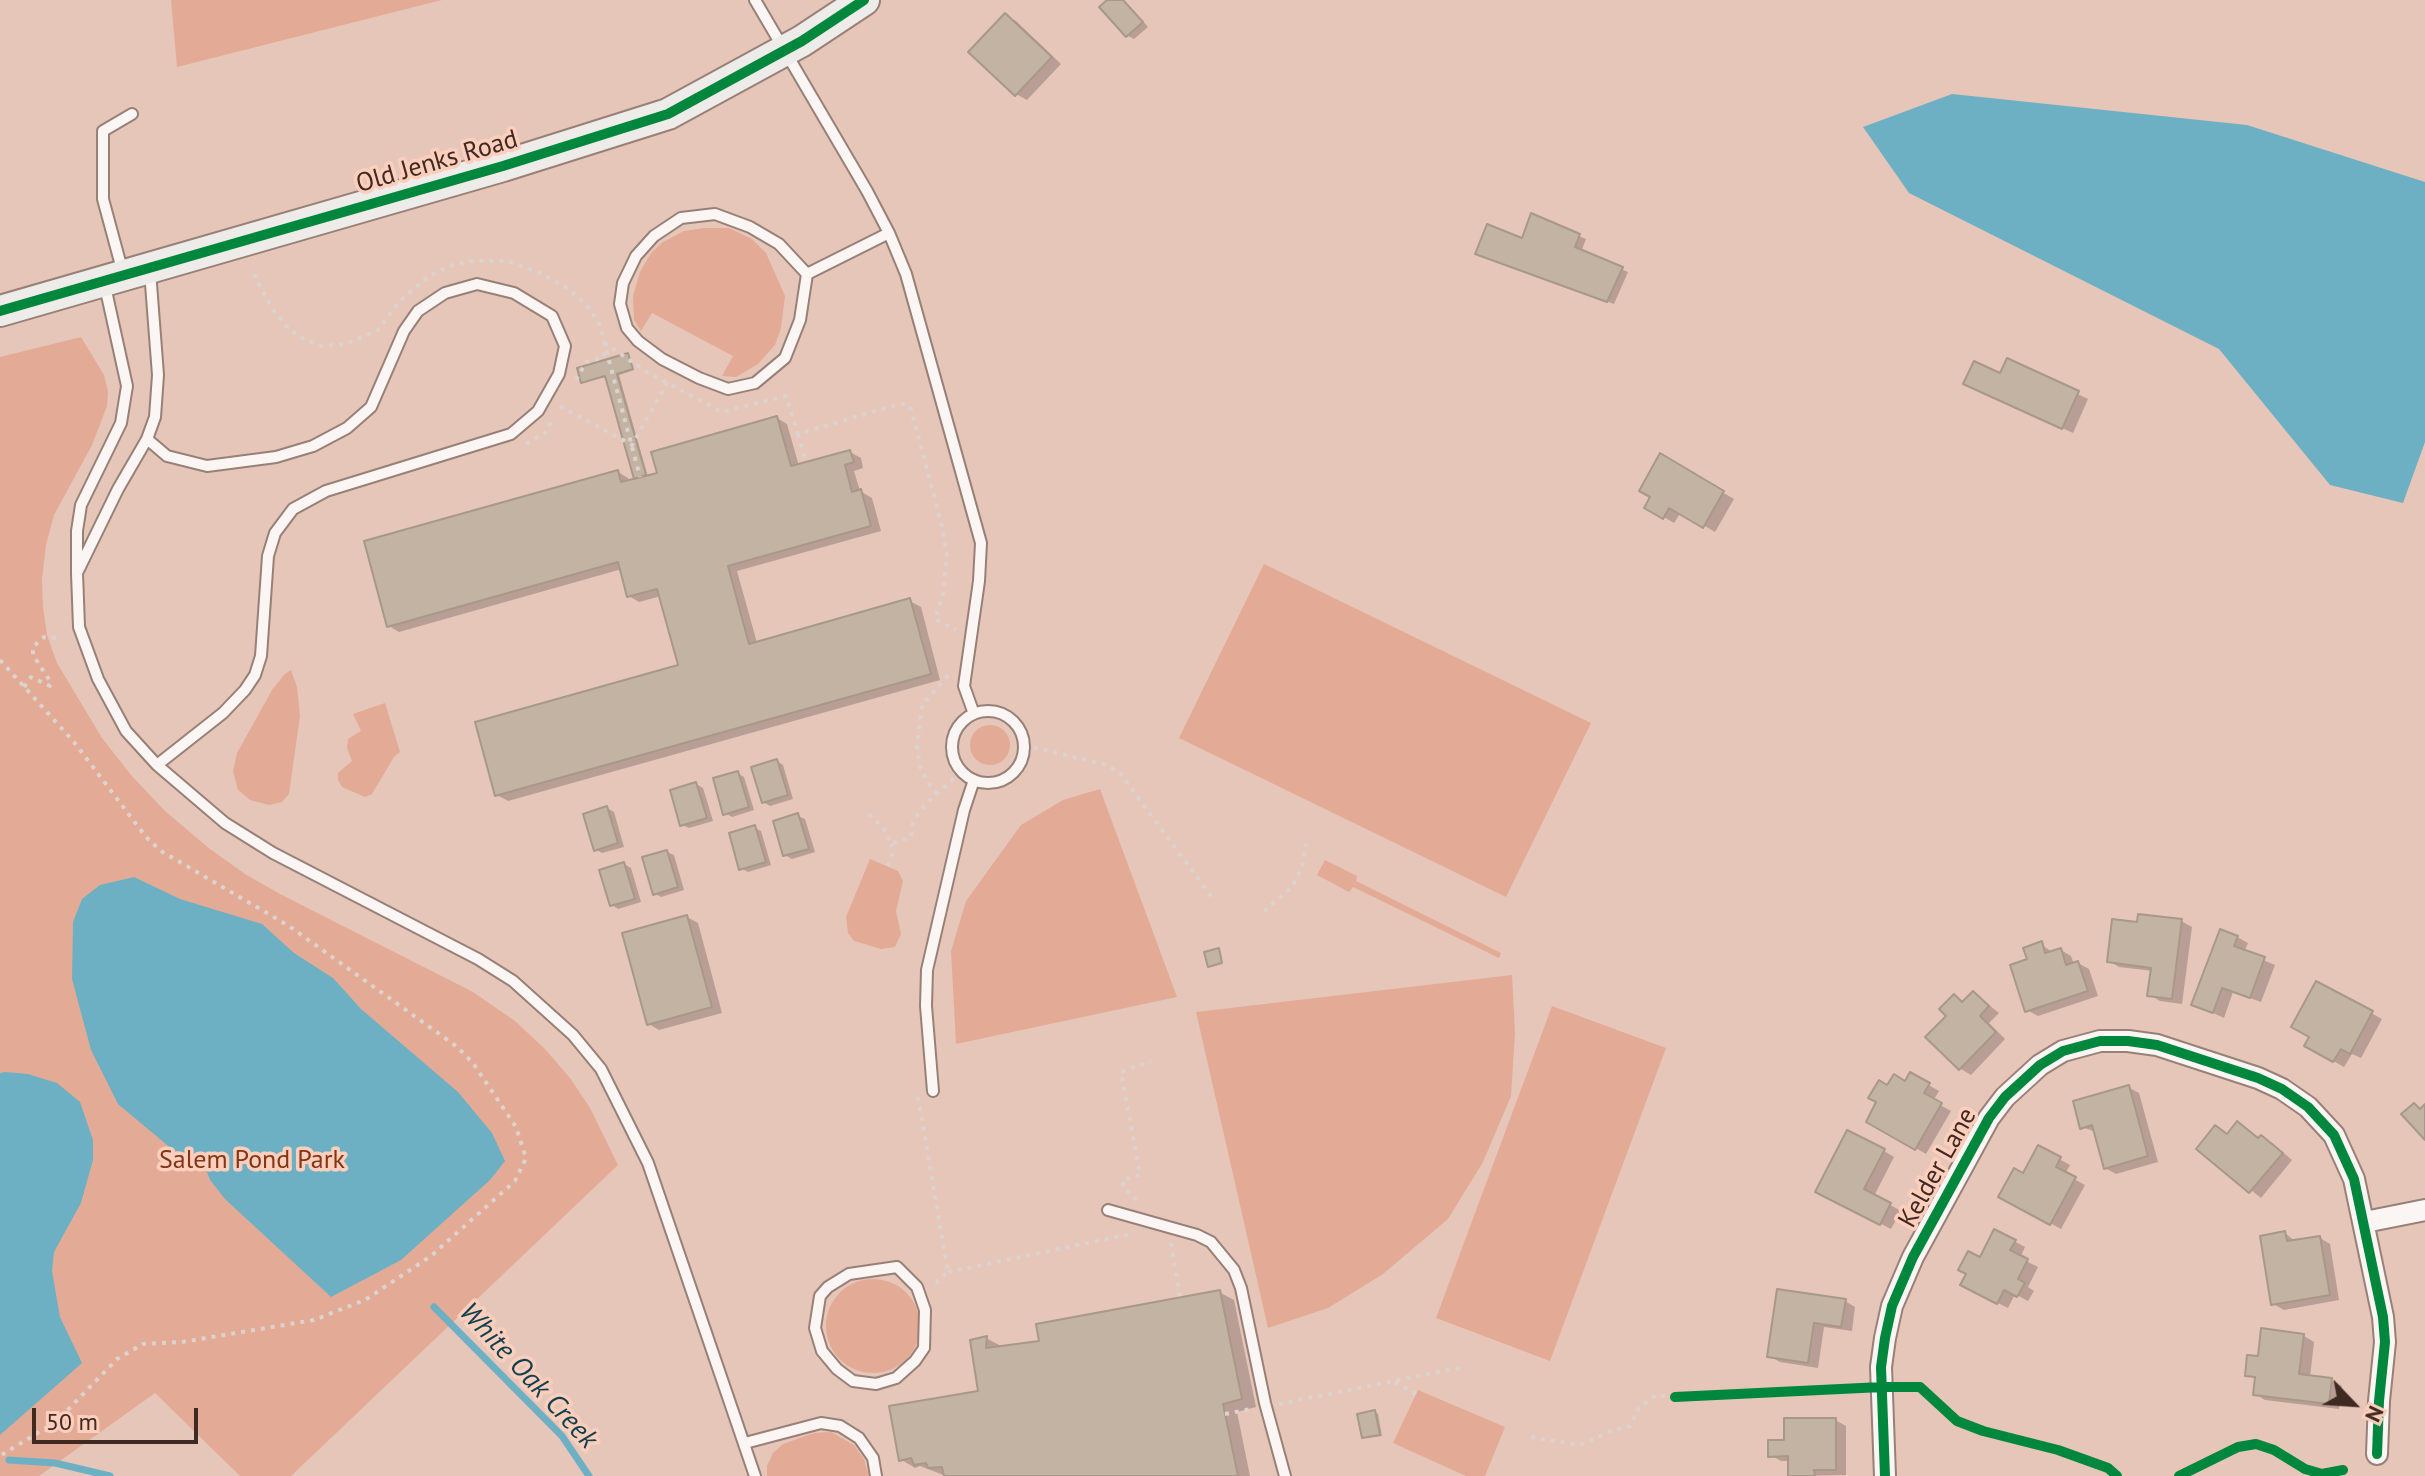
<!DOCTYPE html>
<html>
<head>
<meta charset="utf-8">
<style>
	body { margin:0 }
	#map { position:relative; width:2425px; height:1476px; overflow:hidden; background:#e6c6b9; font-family:"PT Sans",sans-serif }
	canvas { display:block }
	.north { position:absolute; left:2313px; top:1364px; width:80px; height:80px; -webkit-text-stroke:6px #fdcebc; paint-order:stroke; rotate:115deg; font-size:22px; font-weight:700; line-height:32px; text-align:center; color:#402921 }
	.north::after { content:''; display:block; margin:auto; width:28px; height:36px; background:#402921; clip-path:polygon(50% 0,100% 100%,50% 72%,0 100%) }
	.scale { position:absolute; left:32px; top:1408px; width:166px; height:36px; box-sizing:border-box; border:4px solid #402921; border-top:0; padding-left:10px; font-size:24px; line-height:28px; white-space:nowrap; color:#402921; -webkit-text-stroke:6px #fdcebc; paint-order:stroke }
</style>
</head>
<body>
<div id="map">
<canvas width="2425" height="1476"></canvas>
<div class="north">N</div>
<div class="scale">50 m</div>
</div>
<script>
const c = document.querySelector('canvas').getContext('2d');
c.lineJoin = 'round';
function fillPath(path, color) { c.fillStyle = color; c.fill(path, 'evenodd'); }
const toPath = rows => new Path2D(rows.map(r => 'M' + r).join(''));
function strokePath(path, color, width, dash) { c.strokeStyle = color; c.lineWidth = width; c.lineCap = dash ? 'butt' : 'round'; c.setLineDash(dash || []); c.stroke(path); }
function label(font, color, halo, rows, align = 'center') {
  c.font = font + ' "PT Sans",sans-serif'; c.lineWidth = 7; c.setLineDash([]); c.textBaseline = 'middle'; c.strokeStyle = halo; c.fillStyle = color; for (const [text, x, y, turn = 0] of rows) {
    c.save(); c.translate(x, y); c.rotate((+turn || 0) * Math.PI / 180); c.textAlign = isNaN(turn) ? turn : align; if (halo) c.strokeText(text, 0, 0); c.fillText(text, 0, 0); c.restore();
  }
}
const green = toPath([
	[171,0,442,0,177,67],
	[704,228,729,228,752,239,766,253,785,296,781,328,775,345,758,364,736,377,722,376,733,356,652,313,641,331,634,320,633,296,640,272,651,253,663,242,684,231],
	[81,337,104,375,108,391,107,406,92,445,54,515,46,545,42,579,43,607,47,635,57,663,102,738,131,775,165,811,210,849,245,874,280,894,473,992,515,1021,545,1049,570,1078,590,1108,618,1165,291,1476,240,1476,155,1393,39,1476,0,1476,0,357],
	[1264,564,1591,723,1506,897,1179,738],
	[291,670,297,687,300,716,289,794,282,802,269,805,250,800,238,790,233,771,237,753,272,690,284,675],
	[385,703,400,752,394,757,372,794,365,797,342,787,338,780,338,773,352,761,347,748,348,739,361,731,353,714],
	'970 745a20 20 0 1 1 40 0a20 20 0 1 1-40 0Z',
	[1100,789,1177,997,956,1044,951,951,966,901,1021,825,1063,800],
	[870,859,898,871,903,881,896,911,901,934,895,947,881,949,854,941,848,933,846,917],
	[1325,860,1357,876,1356,881,1501,953,1499,958,1353,887,1349,892,1317,875],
	[1512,975,1515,1033,1511,1096,1483,1162,1448,1219,1383,1274,1328,1308,1268,1328,1196,1012],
	[1552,1006,1666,1048,1550,1361,1436,1318],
	'826 1326a47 47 0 1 1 94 0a47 47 0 1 1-94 0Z',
	[1418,1390,1505,1427,1485,1476,1466,1476,1393,1443],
	[831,1432,854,1445,864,1459,869,1476,767,1476,767,1466,773,1453,783,1444,814,1433]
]);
const water = toPath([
	[1952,94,2247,125,2425,182,2425,442,2403,503,2330,485,2219,349,1909,193,1863,127],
	[134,877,180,899,262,924,294,953,333,978,361,1009,458,1092,492,1133,505,1161,490,1180,401,1260,331,1297,225,1199,210,1180,201,1157,173,1150,118,1104,91,1050,72,979,73,922,82,899,100,885],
	[5,1072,28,1074,57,1083,80,1102,93,1140,93,1160,81,1203,54,1252,52,1271,60,1317,82,1363,0,1435,0,1073]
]);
const shadow = toPath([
	[1110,0,1124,0,1148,27,1134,39,1128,36,1102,7],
	[1005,15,1016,21,1061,64,1027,100,1016,94],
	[1532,216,1586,239,1581,252,1628,272,1614,304,1484,256,1523,241],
	[628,355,634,370,619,375,648,477,777,418,787,424,799,466,850,452,861,458,863,468,854,471,860,491,872,498,881,531,737,571,757,643,910,601,921,607,940,680,508,801,497,795,680,666,661,596,639,602,629,596,622,569,399,632,389,626,618,472,628,478,629,482,640,480,636,477,607,377,583,381],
	[2008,361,2088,399,2073,433,1976,389,2001,375],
	[1661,456,1734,499,1715,532,1681,512,1674,523,1647,507,1653,497],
	[777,761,783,765,793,799,770,806,763,802],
	[737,773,744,777,754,810,732,817,725,813],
	[696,784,703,788,713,821,689,828,682,825],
	[607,808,614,812,624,847,602,853,595,849],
	[798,816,805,819,815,852,792,859,785,855],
	[755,828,761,831,771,865,748,872,741,868],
	[667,852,674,855,684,890,661,897,654,893],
	[624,864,631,868,641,902,618,909,612,905],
	[687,917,698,923,722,1013,659,1030,649,1024],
	[2181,921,2192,927,2182,1004,2160,1001,2150,995,2153,971,2119,967,2109,961,2139,925],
	[2237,937,2248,943,2244,952,2275,965,2261,1002,2233,992,2224,1018,2194,1004],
	[2041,944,2053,953,2061,950,2071,956,2074,964,2078,963,2089,969,2098,996,2038,1016,2027,1010,2030,961],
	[2317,983,2382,1019,2361,1058,2352,1054,2344,1067,2306,1046,2311,1036],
	[1974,993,1999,1013,1989,1023,2005,1039,1971,1075,1961,1069,1928,1037,1949,1015,1954,996,1965,1002],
	[1911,1075,1939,1091,1933,1101,1951,1111,1926,1154,1868,1121,1888,1087,1906,1084],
	[2128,1087,2139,1093,2158,1162,2116,1174,2105,1168,2096,1132,2082,1127],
	[2238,1124,2260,1139,2261,1137,2272,1143,2292,1160,2261,1198,2198,1148,2228,1136],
	[2039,1148,2070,1165,2065,1174,2085,1185,2061,1229,2001,1196,2024,1176],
	[1884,1151,1894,1157,1874,1196,1901,1211,1891,1229,1828,1197],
	[1995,1231,2025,1247,2020,1258,2038,1267,2028,1287,2034,1291,2028,1301,2015,1294,2008,1308,1973,1291,1981,1259],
	[2285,1233,2296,1242,2320,1238,2330,1244,2339,1300,2284,1310,2273,1304],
	[1779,1291,1845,1301,1855,1307,1852,1331,1824,1327,1818,1368,1780,1362,1769,1356],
	[1219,1292,1234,1300,1256,1407,1237,1412,1250,1476,946,1476,920,1466,915,1468,900,1459,981,1393,986,1338,1001,1346,1041,1342],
	[2304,1336,2314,1342,2310,1377,2331,1380,2342,1386,2339,1409,2265,1400,2255,1394,2257,1380,2247,1374,2259,1359],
	[1375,1412,1378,1414,1382,1436,1366,1438,1363,1437],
	[1835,1420,1846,1426,1846,1475,1790,1476,1790,1461,1781,1461,1770,1455,1786,1442]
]);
const stream = toPath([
	[434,1307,562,1436,589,1476],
	[9,1460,55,1463,110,1476]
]);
const building = toPath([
	[1107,0,1123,0,1143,22,1126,37,1099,7,1107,0],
	[1005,13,1052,57,1015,96,968,52,1005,13],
	[1531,213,1580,234,1575,247,1623,267,1607,302,1475,254,1487,224,1522,238,1531,213],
	[628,353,633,369,617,374,646,475,634,479,605,376,581,383,577,368,628,353],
	[2007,358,2079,391,2062,429,1963,384,1974,361,2000,373,2007,358],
	[777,416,791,466,850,450,854,462,845,465,852,492,861,489,871,526,728,566,749,644,910,598,931,674,495,796,475,722,678,665,657,589,627,597,618,562,387,627,364,541,618,470,621,482,657,473,651,452,777,416],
	[1660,453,1724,491,1703,528,1669,508,1663,519,1644,508,1650,497,1639,491,1660,453],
	[777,759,788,795,762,803,751,767,777,759],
	[738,771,749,807,723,815,713,778,738,771],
	[696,782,707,818,680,826,670,790,696,782],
	[607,806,618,843,594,851,583,814,607,806],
	[798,813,809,849,783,856,773,821,798,813],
	[755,825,766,862,739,870,729,833,755,825],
	[667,850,678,887,653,895,642,857,667,850],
	[624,862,635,899,610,906,599,870,624,862],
	[2138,914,2182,919,2172,999,2147,996,2151,968,2107,962,2112,919,2137,922,2138,914],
	[687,915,712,1007,647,1025,622,933,687,915],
	[2220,929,2238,936,2234,946,2265,957,2250,998,2222,988,2213,1013,2191,1005,2220,929],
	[2042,941,2045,953,2061,948,2066,965,2078,961,2088,991,2025,1012,2010,965,2027,959,2023,948,2042,941],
	[1219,948,1222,963,1208,967,1204,952,1219,948],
	[2316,981,2373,1011,2350,1054,2341,1049,2333,1062,2304,1046,2309,1037,2291,1027,2316,981],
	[1973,991,1989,1006,1980,1016,1996,1032,1959,1070,1925,1037,1946,1016,1939,1009,1954,994,1962,1002,1973,991],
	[1910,1072,1930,1083,1924,1093,1942,1103,1915,1150,1866,1122,1876,1102,1868,1098,1879,1080,1887,1085,1894,1074,1905,1081,1910,1072],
	[2129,1085,2148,1156,2104,1169,2092,1125,2080,1129,2073,1101,2129,1085],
	[2414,1103,2420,1109,2425,1104,2425,1140,2401,1114,2414,1103],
	[2237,1121,2258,1138,2261,1135,2283,1153,2249,1193,2196,1149,2215,1125,2227,1134,2237,1121],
	[1847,1130,1885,1149,1864,1189,1891,1203,1880,1225,1815,1192,1847,1130],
	[2038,1145,2061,1157,2056,1167,2076,1177,2050,1225,1998,1197,2014,1168,2023,1173,2038,1145],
	[1994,1229,2016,1240,2010,1250,2028,1259,2018,1279,2025,1283,2017,1297,2004,1290,1997,1304,1960,1285,1966,1274,1958,1270,1968,1251,1980,1257,1994,1229],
	[2285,1231,2287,1241,2320,1236,2330,1295,2271,1305,2260,1236,2285,1231],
	[1777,1289,1846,1299,1841,1327,1814,1323,1808,1363,1767,1357,1777,1289],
	[1220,1290,1242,1399,1223,1404,1238,1476,944,1476,942,1467,928,1468,926,1463,914,1465,911,1458,899,1461,889,1406,978,1391,970,1340,987,1336,986,1348,1039,1341,1036,1324,1220,1290],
	[2261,1328,2304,1334,2299,1374,2332,1378,2329,1404,2253,1395,2255,1377,2245,1376,2247,1355,2258,1356,2261,1328],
	[1375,1410,1380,1435,1362,1438,1357,1414,1375,1410],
	[1784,1418,1836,1418,1836,1470,1814,1470,1815,1476,1788,1476,1788,1456,1768,1457,1768,1440,1784,1440,1784,1418]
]);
const path = toPath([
	[254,274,271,307,288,328,305,340,322,346,346,344,378,330,400,301,430,275,455,264,475,261,507,261,538,272,567,288,585,303,599,323,640,477],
	[576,380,586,362,604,357,606,344,647,372,722,412,786,396,798,434,899,404,906,404,911,409,941,522,947,555,943,594,935,619,956,630],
	[560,406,632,445,667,383],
	[798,434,806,462],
	[526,444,545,433,551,422],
	[0,660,74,742,146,837,161,851,289,926,456,1046,473,1063,516,1127,526,1158,515,1181,431,1256,365,1300,314,1320,182,1342,143,1344,117,1359,57,1421,0,1456],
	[24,687,31,677,50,686,50,681,33,655,33,647,44,637,57,638],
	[1024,745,1103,764,1119,772,1214,900],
	[937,794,929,784,920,767,917,746,922,705,950,673],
	[869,814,884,829,891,844,911,837,913,823,920,810,957,775],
	[888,866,893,852,891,844],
	[1264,911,1292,887,1302,867,1306,844],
	[918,1097,948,1272,938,1280,935,1288],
	[1137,1200,1124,1188,1122,1180,1140,1175,1121,1072,1151,1061],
	[1171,1243,1180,1297],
	[948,1272,1131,1234],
	[1395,1382,1416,1394],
	[1279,1404,1463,1367],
	[1225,1414,1251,1409],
	[1531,1437,1580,1445,1611,1431,1630,1426,1639,1408,1656,1395,1675,1397]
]);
const lane = toPath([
	[755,0,867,191,889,233,906,274,981,543,979,581,964,686,974,714],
	[715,214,750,227,779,244,807,274,800,320,785,358,755,383,728,389,699,378,662,359,638,341,627,328,620,304,623,283,636,256,654,236,681,218,715,214],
	[123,273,103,199,103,131,132,114],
	[807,274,889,233],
	[105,286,127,386,121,423,81,505,77,531,77,573,118,489,147,439,155,417,158,375,150,271],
	[147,439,167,456,207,466,276,457,313,446,347,428,371,407,404,331,418,311,445,293,477,284,514,293,552,316,565,346,559,374,538,411,511,434,326,491,293,509,275,533,268,556,261,656,255,675,245,690,223,713,157,765],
	[77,573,79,627,98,679,126,731,157,765,225,823,273,853,478,959,513,981,573,1035,601,1069,648,1163,755,1476],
	'952 747a36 36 0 1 1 72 0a36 36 0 1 1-72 0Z',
	[933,1091,926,1006,927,970,964,810,974,780],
	[1108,1210,1197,1235,1211,1242,1234,1270,1241,1288,1265,1403,1285,1476],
	[897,1267,917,1287,925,1310,924,1348,915,1361,896,1378,876,1384,853,1381,837,1369,822,1351,815,1328,820,1296,828,1287,849,1274,897,1267],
	[745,1443,821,1423,840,1426,859,1438,873,1458,876,1476]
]);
const street = toPath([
	[2365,1222,2425,1210],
	[1885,1476,1881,1367,1885,1338,1892,1306,1913,1257,1989,1118,2005,1097,2040,1065,2063,1051,2100,1041,2128,1041,2157,1045,2258,1078,2282,1089,2308,1107,2334,1135,2354,1179,2383,1317,2385,1342,2379,1401,2377,1454]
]);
const secondary = toPath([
	[0,311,503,166,668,114,802,41,864,0]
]);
const cycleway = toPath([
	[0,311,503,166,668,114,802,41,864,0],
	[1675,1397,1882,1387,1920,1387,1957,1421,1983,1431,2058,1450,2108,1468,2117,1476],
	[1885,1476,1881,1367,1885,1338,1892,1306,1913,1257,1989,1118,2005,1097,2040,1065,2063,1051,2100,1041,2128,1041,2157,1045,2258,1078,2282,1089,2308,1107,2334,1135,2354,1179,2383,1317,2385,1342,2379,1401,2377,1454],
	[2179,1476,2238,1447,2256,1444,2274,1450,2305,1469,2322,1474,2343,1470]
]);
const streetNames = [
	["Old Jenks Road",437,162,-16],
	["Kelder Lane",1938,1168,-61]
];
const parkNames = [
	["Salem Pond Park",252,1161]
];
const waterNames = [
	["White Oak Creek",528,1376,47]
];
fillPath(green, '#e3ab95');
fillPath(water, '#6db0c4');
fillPath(shadow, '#0003');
strokePath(stream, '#6db0c4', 7);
fillPath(building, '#c3b3a2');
strokePath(building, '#a89888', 2);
strokePath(lane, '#988077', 14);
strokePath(street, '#988077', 24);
strokePath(secondary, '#988077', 34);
strokePath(path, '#ddd2cd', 4, [4, 6]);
strokePath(lane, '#fbf6f4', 10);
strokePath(street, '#fbf6f4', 20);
strokePath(secondary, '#edece9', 30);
strokePath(cycleway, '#00873e', 10);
label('26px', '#402921', '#fdcebc', streetNames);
label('26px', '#803717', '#fdcebc', parkNames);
label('italic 28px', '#103f4e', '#fdcebc', waterNames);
</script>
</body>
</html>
